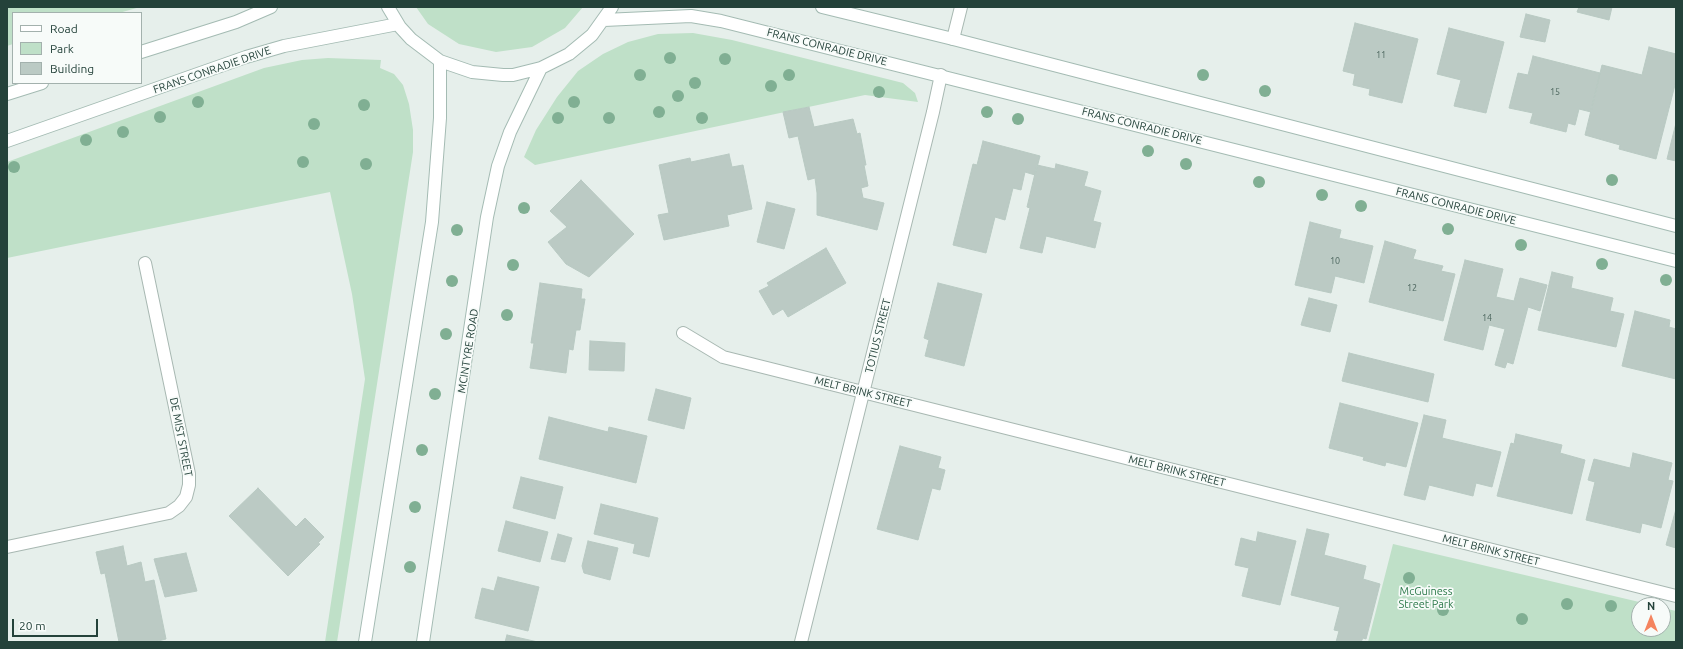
<!DOCTYPE html>
<html>
<head>
<meta charset="utf-8">
<style>
	body { margin:0 }
	#map { position:relative; width:1683px; height:649px; overflow:hidden; background:#e6efeb; font-family:Ubuntu,sans-serif }
	canvas { display:block }
	.frame { position:absolute; inset:0; border:8px solid #24423a; pointer-events:none }
	.legend { position:absolute; left:12px; top:12px; width:130px; height:72px; box-sizing:border-box; background:#f7fbf9; border:1px solid #a3b1ad; margin:0; padding:5px 7px; list-style:none; font-size:12px; color:#24423a }
	.legend li { display:flex; align-items:center; gap:8px; height:20px }
	.legend b { width:20px; border:1px solid #a3b1ad }
	.north { position:absolute; left:1631px; top:597px; width:40px; height:40px; box-sizing:border-box; background:#f7fbf9; border:1px solid #a3b1ad; border-radius:50%; rotate:0deg; font-size:11px; font-weight:700; line-height:16px; text-align:center; color:#24423a }
	.north::after { content:''; display:block; margin:auto; width:14px; height:18px; background:#f4845f; clip-path:polygon(50% 0,100% 100%,50% 72%,0 100%) }
	.scale { position:absolute; left:12px; top:619px; width:86px; height:18px; box-sizing:border-box; border:2px solid #24423a; border-top:0; padding-left:5px; font-size:12px; line-height:14px; white-space:nowrap; color:#24423a; -webkit-text-stroke:3px #f7fbf9; paint-order:stroke }
</style>
</head>
<body>
<div id="map">
<canvas width="1683" height="649"></canvas>
<div class="frame"></div>
<ul class="legend">
<li><b style="height:5px;background:#fff"></b>Road</li>
<li><b style="height:11px;background:#bfe0c8"></b>Park</li>
<li><b style="height:11px;background:#bbcac4"></b>Building</li>
</ul>
<div class="north">N</div>
<div class="scale">20 m</div>
</div>
<script>
const c = document.querySelector('canvas').getContext('2d');
c.lineJoin = 'round';
function fillPath(path, color) { c.fillStyle = color; c.fill(path, 'evenodd'); }
const toPath = rows => new Path2D(rows.map(r => 'M' + r).join(''));
function strokePath(path, color, width, dash) { c.strokeStyle = color; c.lineWidth = width; c.lineCap = dash ? 'butt' : 'round'; c.setLineDash(dash || []); c.stroke(path); }
function label(font, color, halo, rows, align = 'center') {
  c.font = font + ' Ubuntu,sans-serif'; c.lineWidth = 3.5; c.setLineDash([]); c.textBaseline = 'middle'; c.strokeStyle = halo; c.fillStyle = color; for (const [text, x, y, turn = 0] of rows) {
    c.save(); c.translate(x, y); c.rotate((+turn || 0) * Math.PI / 180); c.textAlign = isNaN(turn) ? turn : align; if (halo) c.strokeText(text, 0, 0); c.fillText(text, 0, 0); c.restore();
  }
}
const green = toPath([
	[7,7,140,7,119,13,13,13,13,44,7,46],
	[416,7,583,7,565,28,532,47,496,52,459,44,428,24],
	[693,33,732,40,903,83,915,93,918,102,865,95,535,165,524,157,536,130,557,97,578,71,603,54,628,42,658,34],
	[328,58,381,60,380,68,394,74,403,85,409,104,413,130,413,152,337,642,325,642,365,379,352,294,330,192,7,258,7,162,264,68,302,60],
	[1393,544,1652,605,1639,605,1639,629,1663,629,1663,608,1676,611,1676,642,1368,642]
]);
const building = toPath([
	[1579,7,1612,7,1609,20,1577,12,1579,7],
	[1526,14,1550,20,1545,42,1520,37,1526,14],
	[1355,23,1418,39,1402,103,1369,95,1370,89,1353,85,1355,74,1343,71,1355,23],
	[1449,28,1504,42,1486,113,1454,106,1461,80,1437,74,1449,28],
	[1649,47,1676,54,1676,81,1656,159,1619,149,1620,145,1585,135,1602,65,1642,75,1649,47],
	[1533,56,1600,73,1591,112,1579,109,1575,125,1568,123,1566,132,1530,123,1533,113,1509,108,1518,73,1528,75,1533,56],
	[809,107,814,127,853,119,857,134,860,133,866,165,864,165,868,186,861,188,863,198,884,203,877,230,817,215,817,193,815,178,808,180,798,136,789,138,783,112,809,107],
	[1676,123,1676,161,1667,159,1676,123],
	[983,141,1040,156,1035,175,1025,172,1021,190,1013,188,1005,220,995,217,986,253,953,245,973,164,977,165,983,141],
	[729,154,732,167,743,165,752,209,727,215,729,226,664,240,658,215,669,213,659,165,690,158,691,162,729,154],
	[1056,164,1088,172,1084,186,1101,191,1093,221,1101,223,1095,248,1046,236,1042,253,1020,248,1030,208,1027,207,1037,165,1055,169,1056,164],
	[581,180,634,234,589,277,566,264,548,242,567,227,550,211,581,180],
	[767,202,795,209,784,249,757,242,767,202],
	[1310,222,1341,230,1339,238,1373,246,1364,283,1335,276,1331,293,1295,285,1310,222],
	[1385,241,1416,250,1413,259,1443,266,1441,271,1455,274,1443,321,1369,302,1385,241],
	[826,248,846,283,788,317,783,309,773,315,759,291,769,286,767,283,826,248],
	[1465,260,1503,269,1496,297,1514,301,1520,278,1547,285,1540,311,1528,307,1513,364,1507,362,1505,368,1495,365,1505,329,1489,325,1483,350,1444,340,1465,260],
	[1552,272,1573,277,1571,288,1613,298,1610,311,1624,314,1616,347,1538,330,1552,272],
	[540,283,582,289,581,299,585,299,580,330,576,330,573,350,569,349,566,373,530,368,534,343,531,343,540,283],
	[938,283,982,294,964,366,925,356,929,340,924,338,938,283],
	[1309,298,1337,305,1330,332,1301,325,1309,298],
	[1635,311,1670,320,1669,327,1676,329,1676,379,1622,366,1635,311],
	[590,341,625,343,624,371,589,370,590,341],
	[1349,353,1434,374,1428,402,1342,381,1349,353],
	[656,389,691,398,684,429,648,420,656,389],
	[1340,403,1418,423,1406,467,1386,462,1385,466,1363,460,1364,457,1329,448,1340,403],
	[1424,415,1446,420,1442,438,1501,452,1492,487,1476,483,1473,496,1429,485,1425,500,1404,495,1424,415],
	[549,417,608,432,609,427,647,436,636,483,539,459,549,417],
	[1516,434,1562,445,1560,453,1585,460,1572,514,1497,496,1511,443,1514,444,1516,434],
	[900,446,941,457,938,468,945,470,940,490,932,488,918,540,877,529,900,446],
	[1633,453,1672,463,1668,480,1673,481,1661,528,1642,523,1640,533,1586,520,1595,482,1588,480,1594,459,1630,468,1633,453],
	[521,477,563,487,555,519,513,508,521,477],
	[258,488,296,527,305,518,324,537,318,543,320,544,288,576,229,516,258,488],
	[601,504,658,518,649,557,633,553,635,544,594,534,601,504],
	[1676,509,1676,548,1666,545,1676,509],
	[506,521,548,532,540,562,498,551,506,521],
	[1307,529,1329,534,1324,555,1366,566,1363,579,1380,584,1366,639,1363,638,1361,642,1336,642,1339,631,1334,630,1340,607,1291,595,1307,529],
	[1258,532,1296,541,1280,605,1242,596,1249,568,1235,565,1241,538,1256,542,1258,532],
	[558,534,572,538,565,562,551,559,558,534],
	[588,541,618,548,610,580,584,573,582,566,588,541],
	[123,546,127,566,141,562,145,582,154,580,166,639,154,642,119,642,105,573,101,574,96,552,123,546],
	[186,553,197,591,165,597,154,559,186,553],
	[498,577,539,587,528,631,475,618,482,588,494,591,498,577],
	[507,635,538,642,505,642,507,635]
]);
const minor = toPath([
	[953,39,961,7],
	[683,333,723,357,1676,596],
	[7,547,169,513,179,506,186,497,189,485,189,474,145,263],
	[801,642,933,112,941,75]
]);
const secondary = toPath([
	[388,7,400,27,411,39,440,61,472,72,503,75,513,75,541,68,569,54,592,35,612,7],
	[822,7,953,39,1676,226],
	[604,20,691,16,721,21,1676,261],
	[141,52,236,22,271,7],
	[7,94,42,83],
	[7,141,246,57,284,46,398,24],
	[365,642,432,222,440,118,440,61],
	[423,642,487,217,498,166,510,132,541,68]
]);
const trees = [
	[670,58],
	[725,59],
	[640,75],
	[789,75],
	[1203,75],
	[695,83],
	[771,86],
	[1265,91],
	[879,92],
	[678,96],
	[198,102],
	[574,102],
	[364,105],
	[659,112],
	[987,112],
	[160,117],
	[558,118],
	[609,118],
	[702,118],
	[1018,119],
	[314,124],
	[123,132],
	[86,140],
	[1148,151],
	[303,162],
	[366,164],
	[1186,164],
	[14,167],
	[1612,180],
	[1259,182],
	[1322,195],
	[1361,206],
	[524,208],
	[1448,229],
	[457,230],
	[1521,245],
	[1602,264],
	[513,265],
	[1666,280],
	[452,281],
	[507,315],
	[446,334],
	[435,394],
	[422,450],
	[415,507],
	[410,567],
	[1409,578],
	[1567,604],
	[1611,606],
	[1443,610],
	[1522,619]
];
const numberNames = [
	["11",1381,55],
	["15",1555,92],
	["10",1335,261],
	["12",1412,288],
	["14",1487,318]
];
const streetNames = [
	["FRANS CONRADIE DRIVE",827,47,14],
	["FRANS CONRADIE DRIVE",212,70,-19],
	["FRANS CONRADIE DRIVE",1142,126,14],
	["FRANS CONRADIE DRIVE",1456,206,14],
	["TOTIUS STREET",878,336,-76],
	["MCINTYRE ROAD",468,351,-81],
	["MELT BRINK STREET",863,392,14],
	["DE MIST STREET",181,437,79],
	["MELT BRINK STREET",1177,471,14],
	["MELT BRINK STREET",1491,550,14]
];
const parkNames = [
	["McGuiness",1426,591],
	["Street Park",1426,604]
];
fillPath(green, '#bfe0c8');
fillPath(building, '#bbcac4');
strokePath(building, '#b8c9c2', 1);
strokePath(minor, '#a8b8b2', 14);
strokePath(secondary, '#a4bbb3', 14);
strokePath(minor, '#fff', 12);
strokePath(secondary, '#fff', 12);
c.fillStyle = '#80af93';
for (const [x, y] of trees) { c.beginPath(); c.arc(x, y, 6, 0, 2 * Math.PI); c.fill(); }
label('9px', '#4a645c', null, numberNames);
label('11px', '#24423a', '#f7fbf9', streetNames);
label('11px', '#2d7a4b', '#f7fbf9', parkNames);
</script>
</body>
</html>
